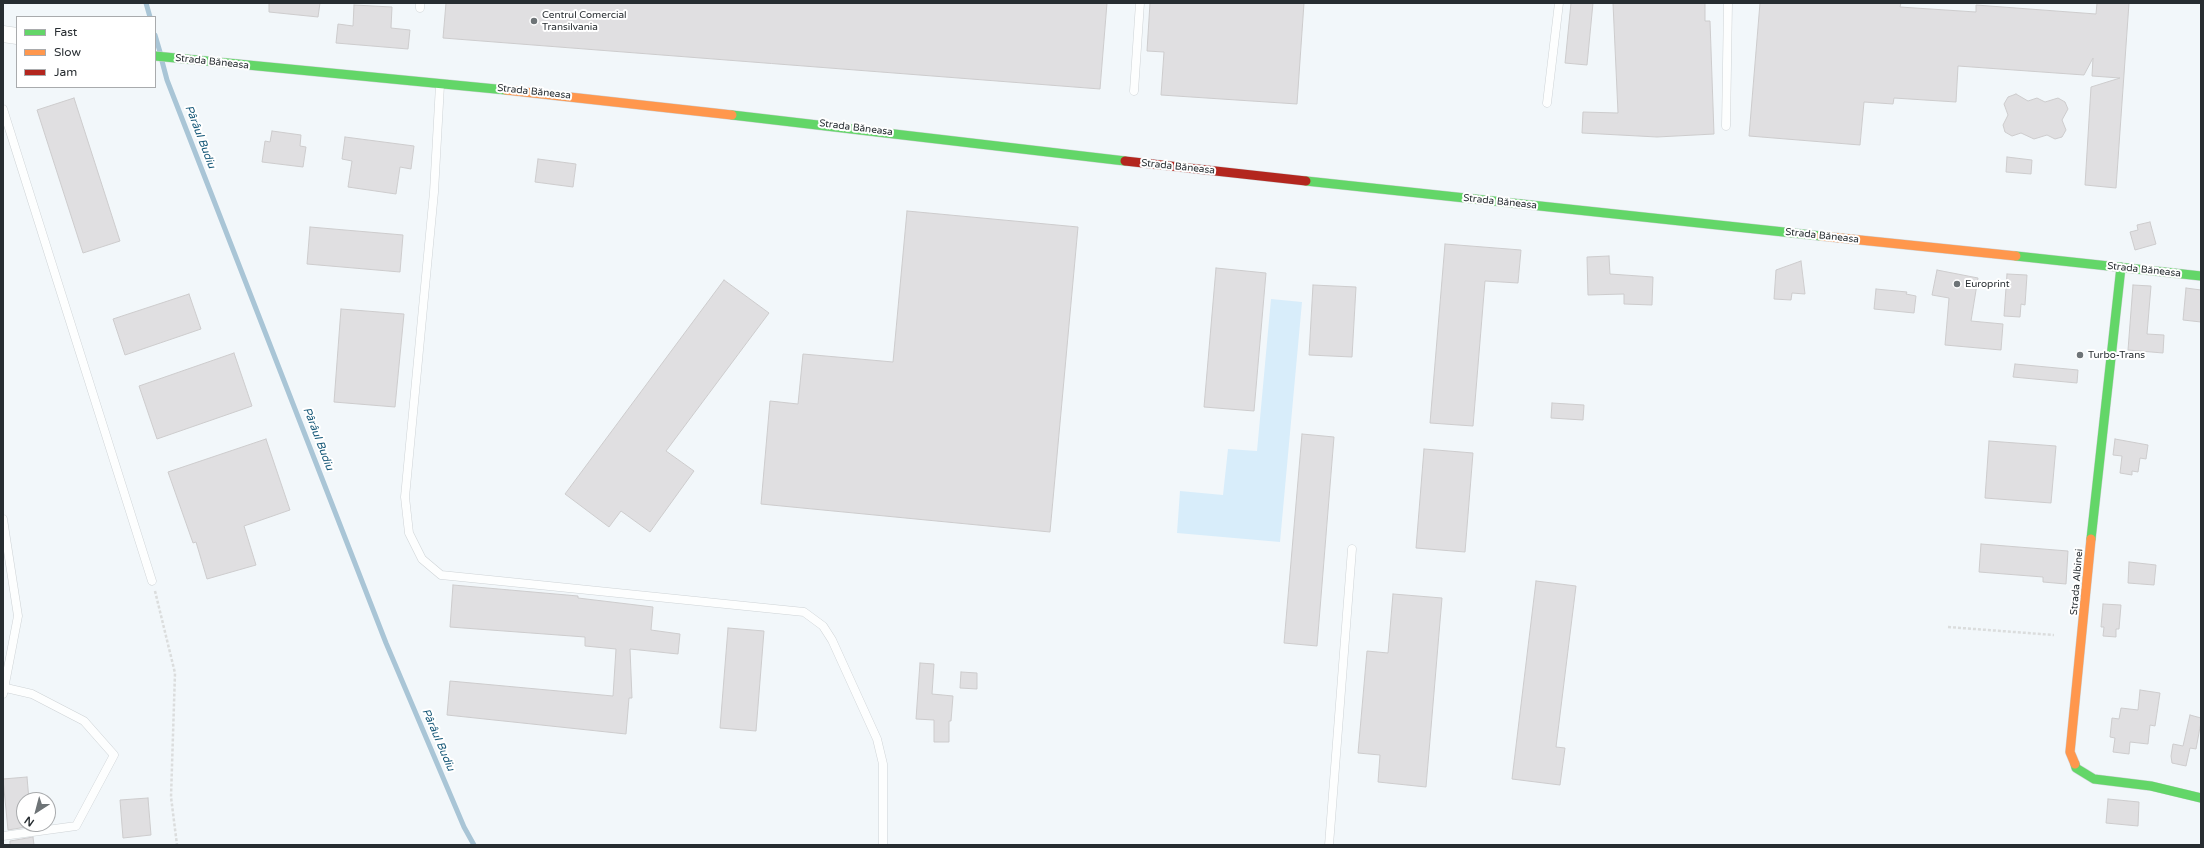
<!DOCTYPE html>
<html>
<head>
<meta charset="utf-8">
<style>
	body { margin:0 }
	#map { position:relative; width:2204px; height:848px; overflow:hidden; background:#f2f7fa; font-family:"Varela Round",sans-serif }
	canvas { display:block }
	.frame { position:absolute; inset:0; border:4px solid #272d31; pointer-events:none }
	.legend { position:absolute; left:16px; top:16px; width:140px; height:72px; box-sizing:border-box; background:#fff; border:1px solid #a9abad; margin:0; padding:5px 7px; list-style:none; font-size:12px; color:#272d31 }
	.legend li { display:flex; align-items:center; gap:8px; height:20px }
	.legend b { width:20px; border:1px solid #a9abad }
	.north { position:absolute; left:16px; top:792px; width:40px; height:40px; box-sizing:border-box; background:#fff; border:1px solid #a9abad; border-radius:50%; rotate:216deg; font-size:11px; font-weight:700; line-height:16px; text-align:center; color:#272d31 }
	.north::after { content:''; display:block; margin:auto; width:14px; height:18px; background:#6e7477; clip-path:polygon(50% 0,100% 100%,50% 72%,0 100%) }
</style>
</head>
<body>
<div id="map">
<canvas width="2204" height="848"></canvas>
<div class="frame"></div>
<ul class="legend">
<li><b style="height:5px;background:#63d668"></b>Fast</li>
<li><b style="height:5px;background:#ff974d"></b>Slow</li>
<li><b style="height:5px;background:#b3261e"></b>Jam</li>
</ul>
<div class="north">N</div>
</div>
<script>
const c = document.querySelector('canvas').getContext('2d');
c.lineJoin = 'round';
function fillPath(path, color) { c.fillStyle = color; c.fill(path, 'evenodd'); }
const toPath = rows => new Path2D(rows.map(r => 'M' + r).join(''));
function strokePath(path, color, width, dash) { c.strokeStyle = color; c.lineWidth = width; c.lineCap = dash ? 'butt' : 'round'; c.setLineDash(dash || []); c.stroke(path); }
function label(font, color, halo, rows, align = 'center') {
  c.font = font + ' "Varela Round",sans-serif'; c.lineWidth = 4; c.setLineDash([]); c.textBaseline = 'middle'; c.strokeStyle = halo; c.fillStyle = color; for (const [text, x, y, turn = 0] of rows) {
    c.save(); c.translate(x, y); c.rotate((+turn || 0) * Math.PI / 180); c.textAlign = isNaN(turn) ? turn : align; if (halo) c.strokeText(text, 0, 0); c.fillText(text, 0, 0); c.restore();
  }
}
const green = toPath([
	[1271,299,1302,302,1280,542,1177,533,1180,491,1223,495,1228,449,1257,451]
]);
const stream = toPath([
	[146,3,150,17],
	[155,35,160,52],
	[162,61,167,80,386,643,464,827,474,845]
]);
const building = toPath([
	[269,3,320,3,318,17,269,12,269,3],
	[446,3,1107,3,1100,89,443,38,446,3],
	[1150,3,1304,3,1297,104,1161,95,1164,52,1147,51,1150,3],
	[1571,3,1593,3,1587,65,1565,63,1571,3],
	[1613,3,1705,3,1705,21,1710,21,1714,134,1657,137,1582,133,1583,112,1618,113,1613,3],
	[1760,3,1901,3,1900,7,1976,12,1976,5,2096,14,2097,3,2129,3,2116,188,2085,185,2091,87,2120,78,2092,76,2093,58,2084,75,1958,66,1956,102,1894,98,1893,104,1864,102,1860,145,1749,136,1760,3],
	[354,5,392,7,391,28,410,30,408,49,336,43,338,24,353,26,354,5],
	[2016,94,2028,101,2037,98,2045,102,2058,98,2065,102,2068,109,2062,120,2066,130,2062,137,2055,139,2047,135,2034,139,2021,133,2012,136,2005,132,2003,125,2008,115,2004,104,2008,97,2016,94],
	[74,98,120,241,83,253,37,110,74,98],
	[272,131,301,135,300,146,306,147,303,167,262,162,265,141,270,142,272,131],
	[345,137,414,146,411,169,400,167,396,194,348,187,352,161,342,159,345,137],
	[2007,157,2032,160,2031,174,2006,172,2007,157],
	[538,159,576,164,573,187,535,182,538,159],
	[907,211,1078,227,1050,532,761,504,770,401,798,404,803,354,893,362,907,211],
	[2150,222,2156,244,2135,250,2130,232,2138,230,2137,225,2150,222],
	[310,227,403,235,400,272,307,264,310,227],
	[1445,244,1521,250,1518,283,1485,281,1473,426,1430,423,1445,244],
	[1609,256,1610,274,1653,277,1652,305,1624,304,1624,294,1588,295,1587,257,1609,256],
	[1801,261,1805,294,1792,293,1791,300,1774,299,1776,270,1801,261],
	[1216,268,1266,273,1254,411,1204,407,1216,268],
	[1937,270,1978,278,1971,321,2003,324,2001,350,1945,345,1949,298,1932,295,1937,270],
	[2007,274,2027,275,2025,305,2021,304,2020,317,2004,316,2007,274],
	[724,280,769,313,666,451,694,471,650,532,621,511,609,527,565,494,724,280],
	[1313,285,1356,287,1352,357,1309,355,1313,285],
	[2133,285,2151,286,2147,334,2164,335,2163,353,2128,350,2133,285],
	[2186,288,2201,290,2201,322,2183,320,2186,288],
	[1876,289,1907,292,1906,294,1916,296,1914,313,1874,309,1876,289],
	[189,294,201,329,125,355,113,319,189,294],
	[341,309,404,314,395,407,334,402,341,309],
	[234,353,252,406,157,439,139,386,234,353],
	[2015,364,2078,370,2077,383,2013,377,2015,364],
	[1552,403,1584,405,1583,420,1551,418,1552,403],
	[1302,434,1334,437,1317,646,1284,643,1302,434],
	[266,439,290,510,244,526,256,565,207,579,196,542,193,543,168,472,266,439],
	[2115,439,2148,445,2146,459,2140,458,2138,472,2132,471,2132,475,2120,473,2122,456,2113,455,2115,439],
	[1989,441,2056,446,2051,503,1985,498,1989,441],
	[1424,449,1473,453,1465,552,1416,548,1424,449],
	[1981,544,2068,551,2066,584,2043,582,2043,577,1979,572,1981,544],
	[2129,562,2156,565,2154,585,2128,583,2129,562],
	[1536,581,1576,586,1556,747,1565,748,1560,785,1512,779,1536,581],
	[453,585,578,596,578,598,653,607,651,630,680,634,678,654,630,649,632,698,629,698,626,734,447,715,450,681,613,696,616,649,585,646,585,637,450,627,453,585],
	[1393,594,1442,598,1426,787,1378,782,1380,755,1358,753,1367,651,1388,653,1393,594],
	[2103,604,2121,605,2119,629,2116,629,2116,637,2103,636,2104,627,2101,627,2103,604],
	[728,628,764,631,756,731,720,728,728,628],
	[920,663,934,664,932,694,953,696,951,721,949,721,949,742,934,742,934,720,916,719,920,663],
	[961,672,977,673,977,689,960,688,961,672],
	[2140,690,2160,693,2155,726,2150,725,2148,744,2130,742,2129,754,2113,752,2115,738,2110,737,2112,718,2119,719,2121,708,2138,710,2140,690],
	[2190,715,2201,718,2201,722,2196,749,2190,748,2186,766,2172,763,2171,756,2173,744,2183,746,2190,715],
	[27,777,29,800,24,800,24,824,32,824,32,826,8,830,3,779,27,777],
	[148,798,151,835,123,838,120,800,148,798],
	[2108,799,2139,802,2138,826,2106,823,2108,799],
	[33,837,34,845,10,845,10,841,33,837]
]);
const path = toPath([
	[155,591,175,673,171,797,177,845],
	[1948,627,2054,635]
]);
const lane = toPath([
	[420,8,420,3],
	[440,85,434,192,405,497,409,533,422,559,441,575,804,612,823,626,832,640,877,739,883,764,883,845],
	[1134,91,1140,3],
	[1547,103,1559,3],
	[3,109,152,581],
	[1726,126,1728,3],
	[3,519,18,616,3,694],
	[3,836,76,826,114,755,84,721,32,694,6,688],
	[1329,845,1352,549]
]);
const street = toPath([
	[3,34,17,36]
]);
const fast = toPath([
	[155,56,506,90],
	[732,115,1125,161],
	[1306,181,1821,236],
	[2016,256,2201,276],
	[2091,539,2121,267],
	[2075,764,2076,768,2094,779,2151,786,2201,798]
]);
const slow = toPath([
	[506,90,732,115],
	[1821,236,2016,256],
	[2075,764,2070,752,2091,539]
]);
const jam = toPath([
	[1125,161,1306,181]
]);
const markers = [
	[534,21,4,"#6e7477"],
	[1957,284,4,"#6e7477"],
	[2080,355,4,"#6e7477"]
];
const poiNames = [
	["Centrul Comercial",542,15],
	["Transilvania",542,27],
	["Europrint",1965,284],
	["Turbo-Trans",2088,355]
];
const streetNames = [
	["Strada Băneasa",212,62,6],
	["Strada Băneasa",534,92,6],
	["Strada Băneasa",856,128,7],
	["Strada Băneasa",1178,167,6],
	["Strada Băneasa",1500,202,6],
	["Strada Băneasa",1822,236,6],
	["Strada Băneasa",2144,270,6],
	["Strada Albinei",2077,582,-85]
];
const waterNames = [
	["Pârâul Budiu",200,137,69],
	["Pârâul Budiu",318,439,69],
	["Pârâul Budiu",438,740,67]
];
fillPath(green, '#d8edfa');
strokePath(stream, '#a9c5d6', 5);
fillPath(building, '#e0dfe1');
strokePath(building, '#cdcccd', 1);
strokePath(lane, '#ced3d6', 9);
strokePath(street, '#ced3d6', 17);
strokePath(fast, '#ced3d6', 10);
strokePath(slow, '#ced3d6', 10);
strokePath(jam, '#ced3d6', 10);
strokePath(path, '#dbdddd', 2.5, [3, 2]);
strokePath(lane, '#fdfefe', 8);
strokePath(street, '#fdfefe', 16);
strokePath(fast, '#63d668', 9);
strokePath(slow, '#ff974d', 9);
strokePath(jam, '#b3261e', 9);
for (const [x, y, r, color] of markers) { const dot = new Path2D(); dot.arc(x, y, r, 0, 2 * Math.PI); c.fillStyle = color; c.fill(dot); strokePath(dot, '#fff', 1.5); }
label('10px', '#272d31', '#fff', poiNames, 'left');
label('10px', '#272d31', '#fff', streetNames);
label('italic 11px', '#165878', '#fff', waterNames);
</script>
</body>
</html>
